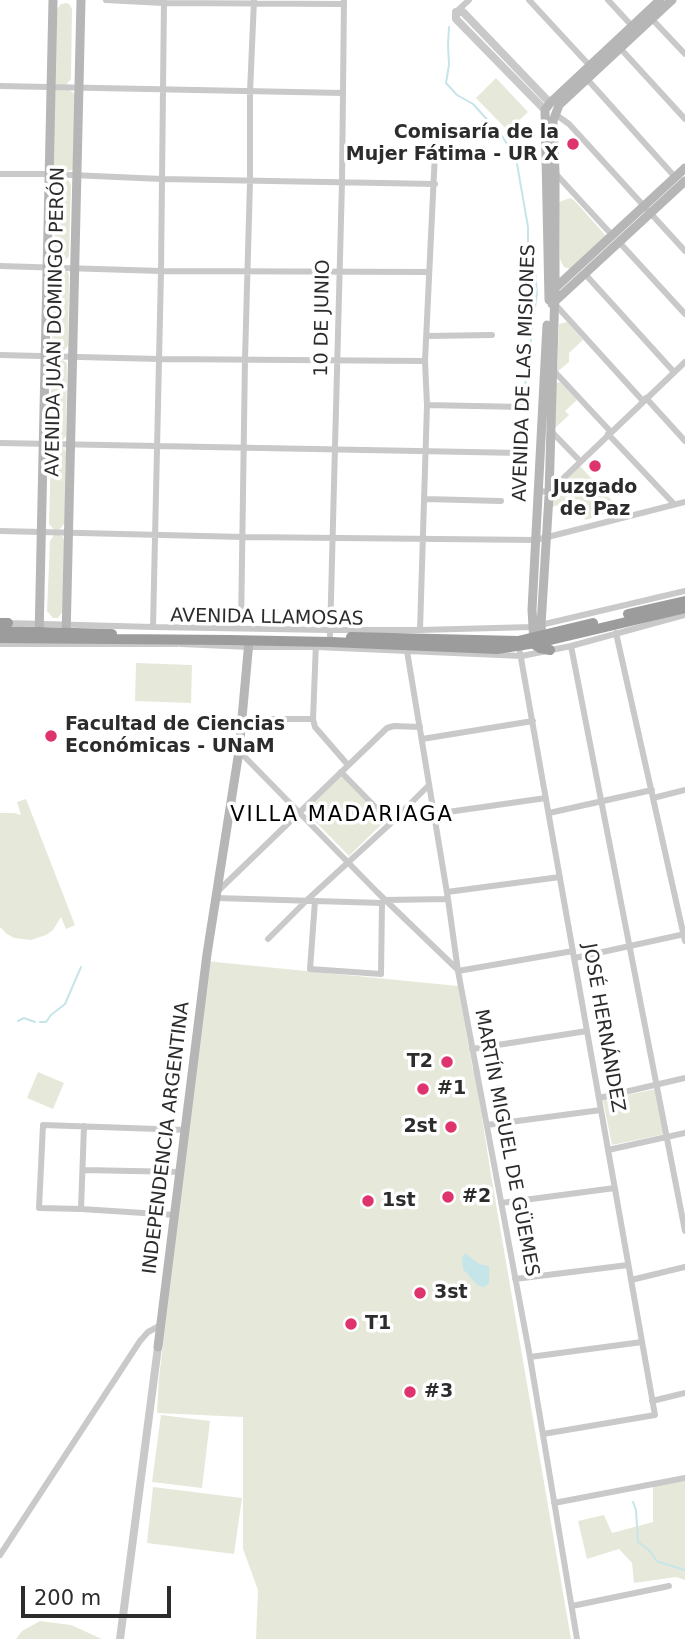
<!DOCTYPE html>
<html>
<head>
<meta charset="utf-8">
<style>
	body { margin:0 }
	#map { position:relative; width:685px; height:1639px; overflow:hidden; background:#fff; font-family:"DejaVu Sans",sans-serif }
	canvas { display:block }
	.scale { position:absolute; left:21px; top:1586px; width:150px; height:32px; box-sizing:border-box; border:4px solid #2c2c2c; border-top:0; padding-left:9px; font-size:21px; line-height:24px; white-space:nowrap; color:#2c2c2c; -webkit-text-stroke:5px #fff; paint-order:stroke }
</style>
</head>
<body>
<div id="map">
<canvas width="685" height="1639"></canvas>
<div class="scale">200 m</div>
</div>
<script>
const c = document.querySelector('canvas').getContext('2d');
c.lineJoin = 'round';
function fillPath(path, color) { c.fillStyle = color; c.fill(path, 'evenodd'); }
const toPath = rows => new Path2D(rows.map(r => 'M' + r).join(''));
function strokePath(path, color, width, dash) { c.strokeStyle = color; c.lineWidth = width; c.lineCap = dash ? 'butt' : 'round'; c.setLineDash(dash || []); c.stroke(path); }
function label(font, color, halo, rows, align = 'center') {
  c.font = font + ' "DejaVu Sans",sans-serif'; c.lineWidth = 7; c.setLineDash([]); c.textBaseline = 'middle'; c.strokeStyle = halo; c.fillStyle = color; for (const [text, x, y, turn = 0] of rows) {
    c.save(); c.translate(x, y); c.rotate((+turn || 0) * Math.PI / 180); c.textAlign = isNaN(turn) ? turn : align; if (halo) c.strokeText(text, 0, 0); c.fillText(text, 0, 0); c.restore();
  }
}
const green = toPath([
	[67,3,70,5,72,9,71,79,65,86,60,86,54,82,57,9,61,4],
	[496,78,528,112,508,131,476,98],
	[56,89,68,89,75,94,74,169,66,172,54,171,52,166,53,92],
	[66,179,69,181,71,185,69,256,64,262,59,263,54,256,56,186,60,180],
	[570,198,574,200,607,237,574,270,564,267,560,259,559,202],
	[64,270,68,272,69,276,68,346,62,353,57,353,52,347,54,276,59,271],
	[567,322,583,340,569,353,569,362,557,372,559,324],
	[57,360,62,360,66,362,67,366,66,436,60,443,56,443,50,436,52,366],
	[560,382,577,400,565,411,569,415,554,429,556,383],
	[61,447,65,449,66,453,65,523,59,530,54,530,49,524,51,453,56,448],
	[579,465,620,509,585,520,579,499,552,507,551,492],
	[54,535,60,535,63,537,64,541,63,611,58,618,53,618,47,611,50,541],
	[136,663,192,665,191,703,135,701],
	[341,776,385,821,349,856,305,811],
	[26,799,75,925,66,929,61,917,53,930,46,935,31,940,14,938,7,934,0,927,0,813,14,813,21,815,17,802],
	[214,960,215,962,458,986,473,1070,474,1067,491,1175,571,1639,256,1639,258,1590,243,1549,243,1417,157,1413,159,1378,209,961,214,962],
	[38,1072,64,1083,53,1109,27,1098],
	[656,1089,665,1134,612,1145,603,1100],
	[161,1415,210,1421,202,1488,152,1482],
	[685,1481,685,1580,676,1577,634,1583,632,1563,619,1549,587,1559,578,1521,604,1515,612,1533,653,1522,653,1486],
	[153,1487,242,1498,234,1554,147,1543],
	[40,1621,71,1625,102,1639,16,1639,22,1631]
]);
const water = toPath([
	[465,1253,479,1264,489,1266,489,1283,486,1286,483,1287,477,1285,463,1269,462,1258]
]);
const stream = toPath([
	[449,27,448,45,449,65,446,83,457,95,473,104,502,136,516,158,528,227,528,251,535,271,537,292,524,393,528,401],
	[18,1021,24,1018,35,1022],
	[40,1022,46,1022,51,1015,65,1004,81,967],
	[633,1502,636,1510,638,1542,649,1550,656,1560,659,1562,685,1570]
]);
const minor = toPath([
	[106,0,163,3,344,4],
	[529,0,590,66],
	[608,0,632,26],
	[456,12,469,0],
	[650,17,685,54],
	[620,48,685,119],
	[587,79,675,177],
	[0,86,343,93],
	[555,114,569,124,685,251],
	[555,173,612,235],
	[0,174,49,174,162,179,435,184],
	[619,242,685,314],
	[0,266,161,271,429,272],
	[585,274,674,372],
	[553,302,643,401],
	[427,336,492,335],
	[0,355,159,359,425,361],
	[553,370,611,432],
	[646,398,685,441],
	[427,405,522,407],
	[550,430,580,461],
	[608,434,674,504],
	[0,443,521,453],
	[539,491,549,492,685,362],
	[425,499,501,501],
	[0,531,243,537,536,540,685,502],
	[5,621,8,623,153,627,330,630,420,630,532,627,685,591],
	[153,627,161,271,164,0],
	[241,628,245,359,250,181,250,92,254,0],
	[420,630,427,405,425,361,436,132],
	[616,633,685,941],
	[330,636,342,182,344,0],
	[316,643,313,719,315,727,348,765],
	[0,644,177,644],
	[181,644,249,647,316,647,522,656,571,646,685,615],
	[571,646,685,1231],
	[519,647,655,1415,543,1434],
	[407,651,448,899,458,971,530,1357,577,1639],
	[242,719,313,719],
	[422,739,533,721],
	[239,751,377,892,458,970],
	[341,772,391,823],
	[653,798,685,790],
	[549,813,652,790],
	[434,814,546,798],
	[218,891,387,728,394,726,420,727],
	[447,892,560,877],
	[216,898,382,903,385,900,448,899],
	[315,901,310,969,381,974,382,903],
	[268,939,306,901,391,823,429,785],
	[575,958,685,934],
	[458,971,573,951],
	[472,1049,587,1031],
	[599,1098,685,1078],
	[487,1125,601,1110],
	[608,1150,685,1133],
	[84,1170,181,1172],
	[501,1203,615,1188],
	[81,1209,84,1126],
	[175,1215,81,1209,39,1208,43,1125,186,1130],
	[515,1279,628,1265],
	[631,1280,685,1267],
	[530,1357,642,1342],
	[652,1401,685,1393],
	[554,1503,685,1478],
	[0,1555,140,1341,148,1332,161,1325],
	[572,1606,669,1586]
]);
const tertiary = toPath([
	[456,12,456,19,545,110],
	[456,12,463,12,550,103],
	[120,1639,158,1347]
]);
const secondary = toPath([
	[545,110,549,300],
	[545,110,550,103,660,0],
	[553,290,685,168],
	[552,304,685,181],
	[39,638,53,0],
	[66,638,81,0],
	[542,641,541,625,549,496,555,288,555,173,553,121,559,105,672,0],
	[534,643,532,610,547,325],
	[158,1347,207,954,239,751,249,641]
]);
const trunk = toPath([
	[628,614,685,601],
	[0,623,8,623],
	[0,631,112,634],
	[351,637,518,641,593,623],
	[0,638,229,640,331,642,497,649,542,642,685,608],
	[534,644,540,648,550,650]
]);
const markers = [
	[573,144,7,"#de336d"],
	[595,466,7,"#de336d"],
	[51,736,7,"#de336d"],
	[447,1062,7,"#de336d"],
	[423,1089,7,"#de336d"],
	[451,1127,7,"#de336d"],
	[448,1197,7,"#de336d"],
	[368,1201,7,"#de336d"],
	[420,1293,7,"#de336d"],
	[351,1324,7,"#de336d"],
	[410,1392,7,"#de336d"]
];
const poiNames = [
	["Comisaría de la",559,133,"right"],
	["Mujer Fátima - UR X",559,155,"right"],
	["Juzgado",595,488,"center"],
	["de Paz",595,510,"center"],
	["Facultad de Ciencias",65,725],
	["Económicas - UNaM",65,747],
	["T2",433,1062,"right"],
	["#1",437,1089],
	["2st",437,1127,"right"],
	["#2",462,1197],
	["1st",382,1201],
	["3st",434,1293],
	["T1",365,1324],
	["#3",424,1392]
];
const streetNames = [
	["10 DE JUNIO",323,318,-89],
	["AVENIDA JUAN DOMINGO PERÓN",56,322,-89],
	["AVENIDA DE LAS MISIONES",525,373,-88],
	["AVENIDA LLAMOSAS",267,618,1],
	["JOSÉ HERNÁNDEZ",603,1028,80],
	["INDEPENDENCIA ARGENTINA",167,1138,-83],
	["MARTÍN MIGUEL DE GÜEMES",506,1143,79]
];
const neighbourhoodNames = [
	["VILLA MADARIAGA",342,816]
];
fillPath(green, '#e6e9da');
fillPath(water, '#c6e5e9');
strokePath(stream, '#c6e5e9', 2);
strokePath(minor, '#c9c9c9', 6);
strokePath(tertiary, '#c9c9c9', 8);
strokePath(secondary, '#b6b6b6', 9);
strokePath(trunk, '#9c9c9c', 10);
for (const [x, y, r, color] of markers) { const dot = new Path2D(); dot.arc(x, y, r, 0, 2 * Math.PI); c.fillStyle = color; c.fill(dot); strokePath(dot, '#fff', 2.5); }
label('bold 19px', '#2c2c2c', '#fff', poiNames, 'left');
label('19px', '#2c2c2c', '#fff', streetNames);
c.letterSpacing = '2px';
label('21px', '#000', '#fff', neighbourhoodNames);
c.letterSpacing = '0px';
</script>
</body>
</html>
